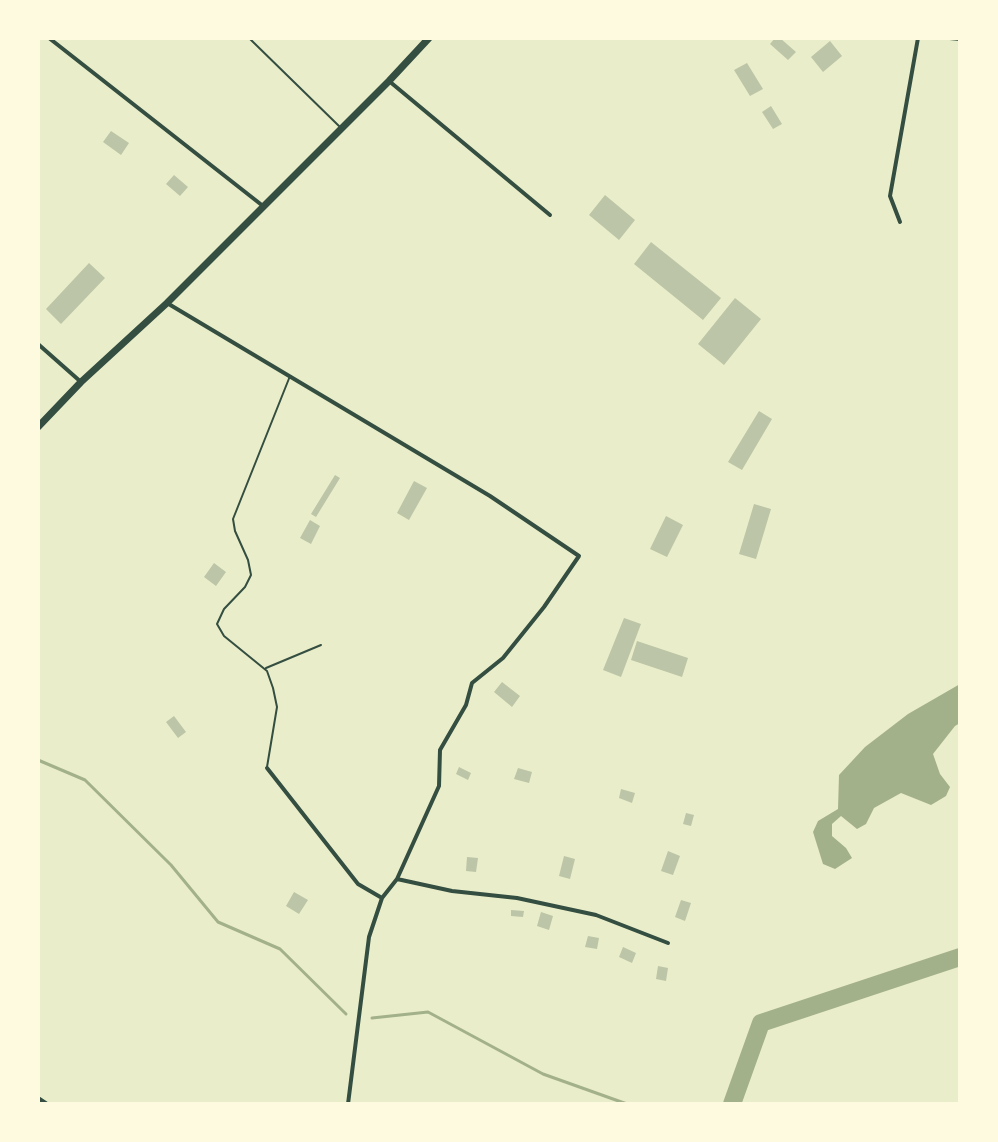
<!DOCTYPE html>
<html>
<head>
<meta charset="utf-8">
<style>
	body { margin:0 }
	#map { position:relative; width:998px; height:1142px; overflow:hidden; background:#e9edc9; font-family:Montserrat,sans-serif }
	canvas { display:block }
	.frame { position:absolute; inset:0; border:40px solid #fefae0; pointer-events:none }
</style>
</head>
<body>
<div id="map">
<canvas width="998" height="1142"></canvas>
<div class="frame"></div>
</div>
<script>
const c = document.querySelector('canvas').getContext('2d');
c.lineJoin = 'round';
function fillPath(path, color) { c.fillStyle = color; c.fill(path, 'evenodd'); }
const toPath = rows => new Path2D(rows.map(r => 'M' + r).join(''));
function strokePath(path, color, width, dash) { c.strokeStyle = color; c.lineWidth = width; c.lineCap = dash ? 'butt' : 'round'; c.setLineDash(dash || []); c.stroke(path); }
const water = toPath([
	[960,684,960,723,955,726,933,754,940,774,950,787,946,796,931,805,901,793,874,808,866,824,857,829,841,816,832,824,832,836,846,848,852,858,835,869,823,864,813,832,818,821,838,809,839,775,865,747,908,714]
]);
const stream = toPath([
	[38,760,85,780,171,865,218,922,280,949,346,1014],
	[372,1018,428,1012,543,1074,627,1104]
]);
const river = toPath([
	[732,1104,761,1023,960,957]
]);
const building = toPath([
	[775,38,780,38,796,52,788,60,770,44],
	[830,41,842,56,823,72,811,57],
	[747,63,763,89,750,96,734,70],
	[771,106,782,124,773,129,762,112],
	[111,131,129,143,121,155,103,142],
	[174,175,188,187,180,196,166,184],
	[605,195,635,220,619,240,589,215],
	[651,242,721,298,703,320,634,264],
	[89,263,105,278,61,324,46,309],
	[735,298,761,319,724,365,698,344],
	[759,411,772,419,742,470,728,462],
	[335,475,340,478,316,517,311,514],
	[414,481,427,488,409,520,397,513],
	[754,504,771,509,756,559,739,554],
	[666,516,683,525,667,557,650,549],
	[310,520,320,526,311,544,300,538],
	[214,563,226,572,216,586,204,577],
	[624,618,641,624,621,677,603,670],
	[637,641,688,658,682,677,631,660],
	[502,682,520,696,512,707,494,692],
	[174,716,186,732,178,738,166,722],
	[459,767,471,773,468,780,456,774],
	[518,768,532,772,529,783,514,779],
	[621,789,635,793,632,803,619,798],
	[686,813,694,815,691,826,683,824],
	[668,851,680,856,673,875,661,871],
	[564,856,575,859,570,879,559,876],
	[467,857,478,858,476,872,466,871],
	[294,892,308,900,299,914,286,906],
	[681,900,691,903,685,921,675,917],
	[511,910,524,911,523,917,511,916],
	[541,912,553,916,549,930,537,926],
	[588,936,599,938,597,949,585,947],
	[623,947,636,953,632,963,619,957],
	[658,966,668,968,666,981,656,979]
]);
const service = toPath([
	[249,38,340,127],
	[939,38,960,40],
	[266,668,321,645],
	[267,767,277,707,273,688,267,671,224,636,217,624,224,609,245,587,251,575,248,560,235,531,233,519,290,376]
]);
const minor = toPath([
	[49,38,263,206],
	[389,81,550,215],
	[900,222,890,196,918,38],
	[167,303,490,496,579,556,544,607,503,658,472,683,466,705,440,750,439,786,397,879,382,898,369,937,348,1104],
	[38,344,81,382],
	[267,768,358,884,382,898],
	[397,879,452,891,517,898,596,915,668,943],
	[38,1098,47,1104]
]);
const primary = toPath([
	[38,427,81,382,167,303,389,81,429,38]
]);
fillPath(water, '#a3b18a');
strokePath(stream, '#a3b18a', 3);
strokePath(river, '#a3b18a', 18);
fillPath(building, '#bcc5a7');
strokePath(service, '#344e41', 2);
strokePath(minor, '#344e41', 4);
strokePath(primary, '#344e41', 7);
</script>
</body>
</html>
